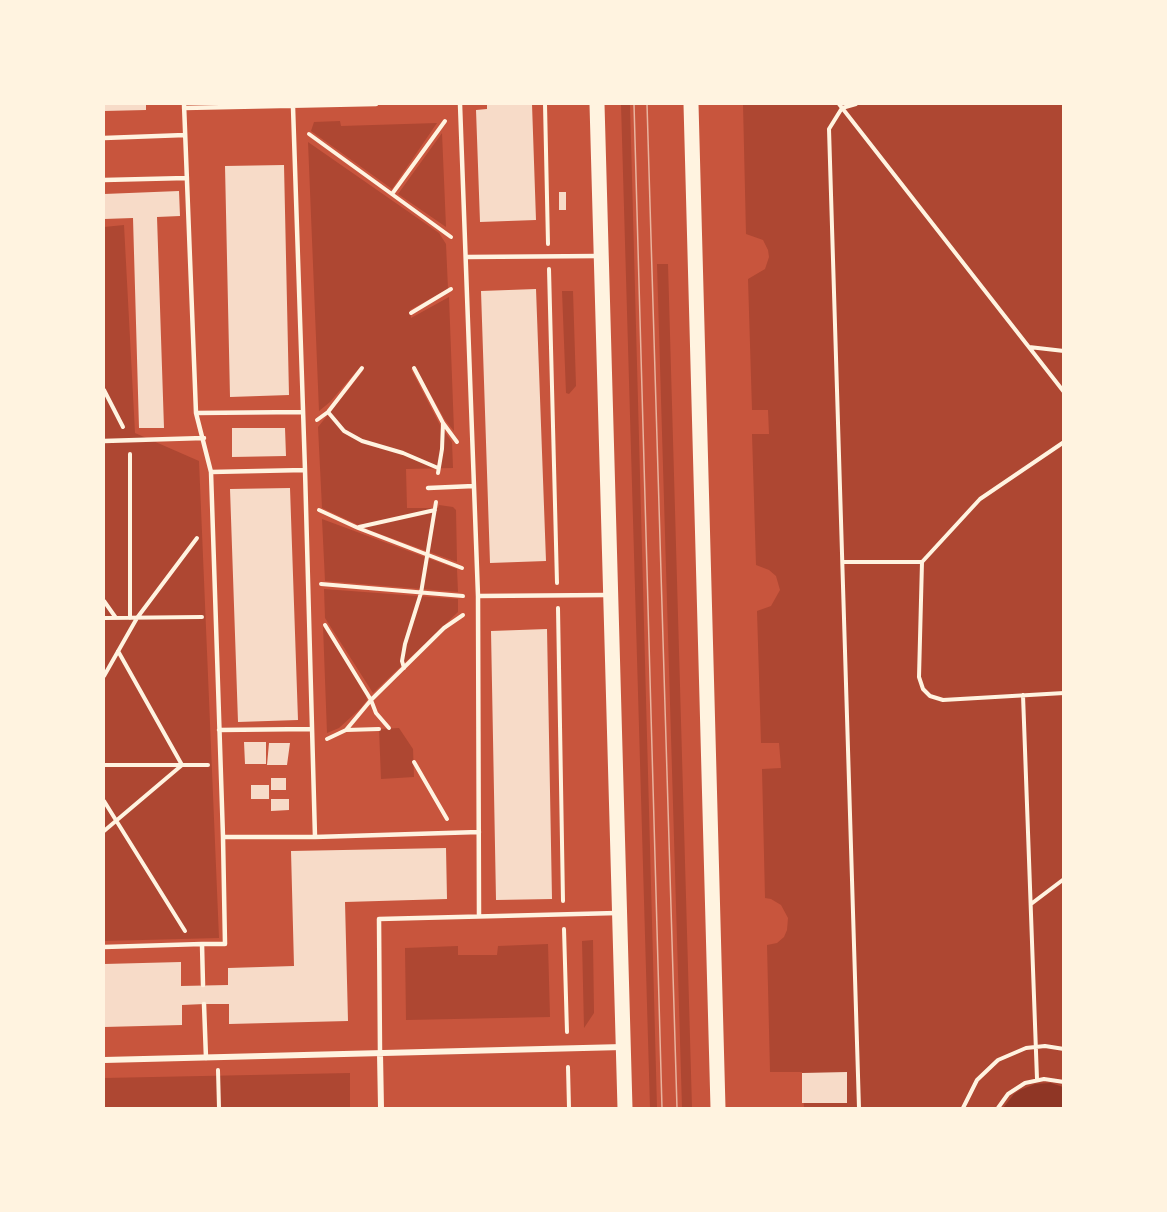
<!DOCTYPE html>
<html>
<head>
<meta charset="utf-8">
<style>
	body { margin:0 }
	#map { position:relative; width:1167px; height:1212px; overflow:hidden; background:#c8553d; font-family:Roboto,sans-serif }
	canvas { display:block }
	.frame { position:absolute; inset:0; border:105px solid #fff3e0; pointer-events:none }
</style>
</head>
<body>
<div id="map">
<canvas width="1167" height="1212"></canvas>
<div class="frame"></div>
</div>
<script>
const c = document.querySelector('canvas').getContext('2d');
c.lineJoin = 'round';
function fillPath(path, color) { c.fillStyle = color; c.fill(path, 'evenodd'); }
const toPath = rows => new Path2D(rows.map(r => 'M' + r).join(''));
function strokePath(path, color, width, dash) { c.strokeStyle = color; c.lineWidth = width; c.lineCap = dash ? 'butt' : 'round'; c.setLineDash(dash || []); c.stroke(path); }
const green = toPath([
	[621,104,630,104,657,1108,650,1108],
	[743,104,1063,104,1063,1108,804,1108,802,1072,770,1072,767,945,777,943,784,937,787,930,788,918,781,905,771,899,765,898,762,769,781,768,779,743,761,743,757,611,771,606,780,590,776,576,769,570,756,565,752,434,769,434,768,410,752,410,748,279,765,269,769,257,768,250,763,240,746,234],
	[340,121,341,126,437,123,392,189,311,131,314,122],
	[442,133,446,227,398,194],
	[308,142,439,233,446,244,448,289,410,310,411,318,449,297,454,431,445,420,415,367,411,369,440,425,452,442,453,468,406,469,407,508,438,508,439,505,453,507,456,510,457,562,369,530,322,508,318,427,363,371,362,365,330,402,319,411],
	[124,225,135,433,199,461,219,938,104,941,104,227],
	[657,264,668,264,692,1108,682,1108],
	[562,291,573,291,576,386,569,394,566,393],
	[322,519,457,569,458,592,325,581],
	[324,589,458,599,458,612,373,693,325,618],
	[323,626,365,692,367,700,361,708,339,728,327,733],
	[399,728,413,749,414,777,381,779,379,729],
	[593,940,594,1013,584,1028,582,941],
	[548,944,550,1017,406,1020,405,948,458,946,458,955,497,955,498,946],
	[350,1073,350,1108,104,1108,104,1078]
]);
const water = toPath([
	[1051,1083,1063,1087,1063,1108,1003,1108,1014,1094,1020,1090,1035,1084]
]);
const building = toPath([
	[104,104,146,104,146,110,104,111],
	[487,104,532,104,536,220,480,222,476,110,487,109],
	[284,165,289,395,230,397,225,166],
	[179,191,180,216,157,217,164,428,139,428,133,218,104,219,104,194],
	[559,192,566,192,566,210,559,210],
	[536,289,546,561,490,563,481,291],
	[232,428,285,428,286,456,232,457],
	[290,488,298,720,238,722,230,489],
	[547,629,552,899,496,900,491,631],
	[244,742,266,742,266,764,245,764],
	[269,743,290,743,287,765,267,765],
	[271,778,286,778,286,790,271,790],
	[251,785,269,785,269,799,251,799],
	[271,799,289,799,289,810,271,811],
	[446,848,447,899,345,902,348,1021,229,1024,229,1004,204,1004,182,1005,182,1025,104,1027,104,964,181,962,181,986,228,985,228,968,294,966,291,851],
	[847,1072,847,1103,802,1103,802,1073]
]);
const path = toPath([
	[545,104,548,244],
	[839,104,1064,392],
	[856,104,842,108,829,129,859,1108],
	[309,134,451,237],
	[392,194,445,121],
	[549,269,557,583],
	[411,313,451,289],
	[1029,347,1064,351],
	[414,368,443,423,457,442],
	[104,390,123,427],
	[328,412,344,431,362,441,403,453,438,468],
	[317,420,328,412,362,368],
	[130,454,130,618],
	[438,473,442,449,443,423],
	[319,510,358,528,462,568],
	[359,527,435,510],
	[843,562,922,562,980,499,1064,442],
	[922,562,919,677,923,689,930,696,943,700,1064,693],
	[321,584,463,596],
	[104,601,116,618],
	[558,608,563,901],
	[104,618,202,617],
	[325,625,371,700,376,713,389,728],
	[404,668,402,661,405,644,421,593,436,502],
	[104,676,137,618,197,538],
	[1023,695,1037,1079],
	[346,730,371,700,444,628,463,615],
	[327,739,346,730,379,729],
	[414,762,447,819],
	[104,765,208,765],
	[104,801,185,931],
	[104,831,182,765,118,651],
	[1031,904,1064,879],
	[564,929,567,1032],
	[568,1067,569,1108],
	[218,1070,219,1108],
	[963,1108,977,1080,998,1060,1026,1048,1045,1046,1064,1049],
	[998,1108,1008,1094,1025,1083,1044,1079,1064,1082]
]);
const service = toPath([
	[184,104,196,413,211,472,223,837,225,944,202,944,203,985],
	[460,104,478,596,479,916],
	[293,107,305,470,315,837,479,832],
	[184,108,376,104],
	[104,138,185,135],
	[104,180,187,178],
	[467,257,599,256],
	[196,413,303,412],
	[104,441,204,438],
	[211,472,305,470],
	[428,488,474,486],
	[478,596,607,595],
	[219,730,312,729],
	[223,837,315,837],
	[104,947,202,944],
	[204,1004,206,1058],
	[380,1053,379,919,617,913]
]);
const minor = toPath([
	[380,1053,381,1108],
	[104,1060,623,1047]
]);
const primary = toPath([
	[597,104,625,1108],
	[691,104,718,1108]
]);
const tram = toPath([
	[634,104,662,1108],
	[647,104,677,1108]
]);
fillPath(green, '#ae4732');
fillPath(water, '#8f3625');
fillPath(building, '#f7dbc8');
strokePath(path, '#fff3e0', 4);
strokePath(service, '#fff3e0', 4.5);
strokePath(minor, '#fff3e0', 6);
strokePath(primary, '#fff3e0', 15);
strokePath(tram, '#e9b49f', 1.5);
</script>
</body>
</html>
